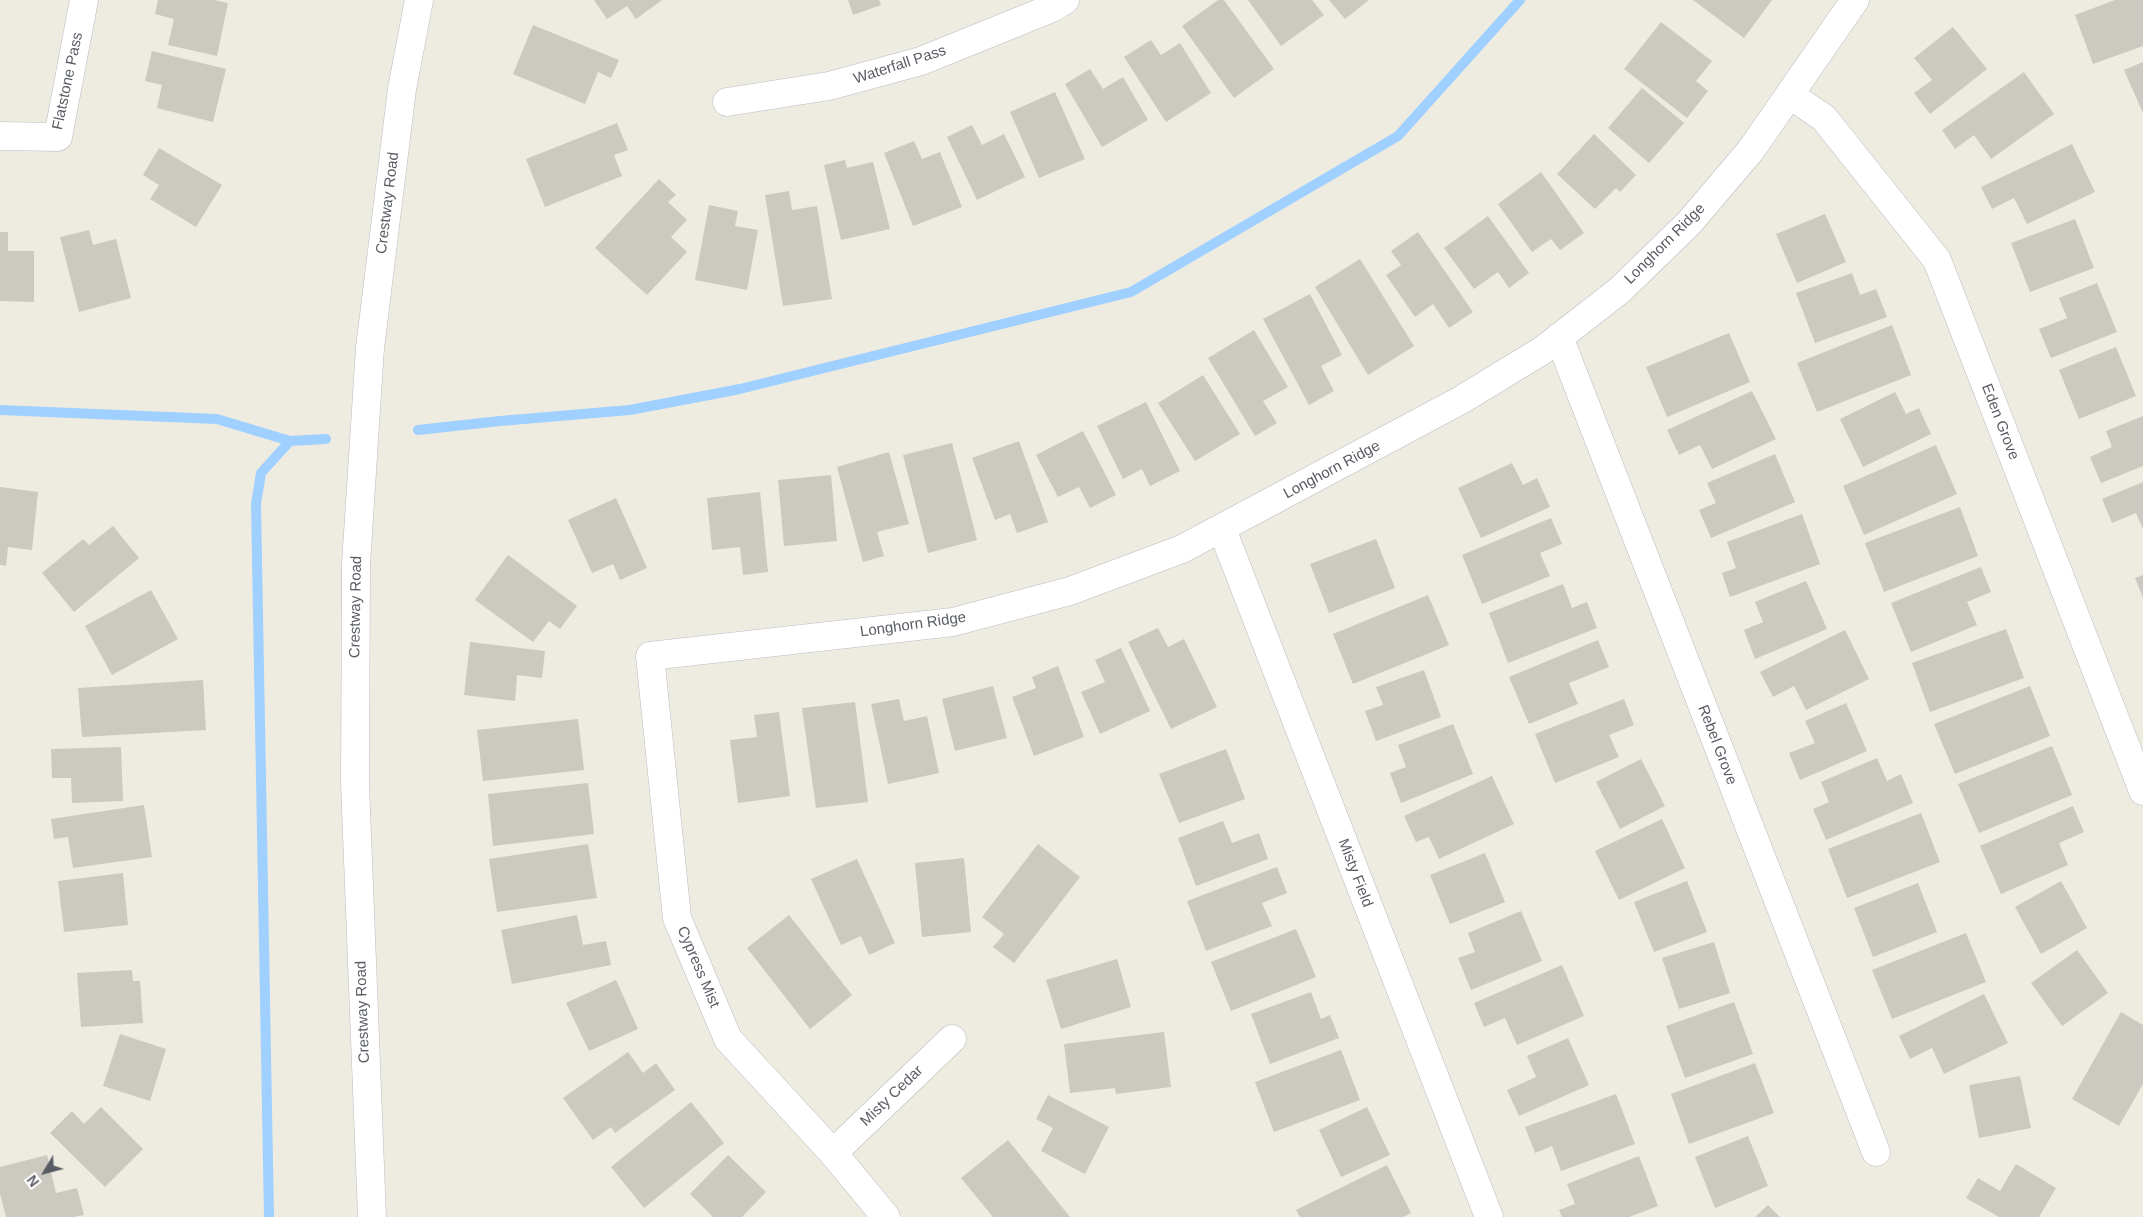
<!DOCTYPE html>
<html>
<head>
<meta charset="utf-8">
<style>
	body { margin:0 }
	#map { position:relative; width:2143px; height:1217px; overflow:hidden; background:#eeece1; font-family:Helvetica,sans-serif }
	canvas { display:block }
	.north { position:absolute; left:20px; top:1147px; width:50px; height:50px; -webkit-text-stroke:4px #fff; paint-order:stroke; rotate:233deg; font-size:14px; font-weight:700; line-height:20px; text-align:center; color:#595d63 }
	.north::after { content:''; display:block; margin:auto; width:18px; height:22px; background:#595d63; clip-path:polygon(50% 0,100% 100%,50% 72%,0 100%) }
</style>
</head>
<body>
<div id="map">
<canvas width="2143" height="1217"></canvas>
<div class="north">N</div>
</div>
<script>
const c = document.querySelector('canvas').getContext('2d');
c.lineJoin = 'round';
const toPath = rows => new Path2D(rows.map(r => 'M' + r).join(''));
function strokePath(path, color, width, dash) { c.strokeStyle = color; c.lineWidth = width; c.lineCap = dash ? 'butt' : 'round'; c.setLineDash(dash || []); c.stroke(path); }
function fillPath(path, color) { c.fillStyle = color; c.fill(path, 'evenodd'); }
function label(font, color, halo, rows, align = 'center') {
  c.font = font + ' Helvetica,sans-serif'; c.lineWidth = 4; c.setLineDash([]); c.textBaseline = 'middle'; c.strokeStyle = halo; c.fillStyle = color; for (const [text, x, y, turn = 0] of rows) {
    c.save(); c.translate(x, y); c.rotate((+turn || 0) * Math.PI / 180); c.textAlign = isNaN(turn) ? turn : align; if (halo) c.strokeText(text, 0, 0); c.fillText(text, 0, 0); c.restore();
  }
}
const stream = toPath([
	[0,410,217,419,290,441],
	[418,430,500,421,630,410,740,389,1131,292,1398,136,1520,0],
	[269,1217,256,504,261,473,290,441,326,439]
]);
const building = toPath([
	[158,0,214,0,228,3,217,56,168,45,174,19,155,14],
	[594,0,662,0,636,19,627,6,607,19],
	[848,0,879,0,881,5,853,15],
	[1218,0,1224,0,1274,69,1234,98,1182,26],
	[1248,0,1312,0,1324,15,1281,46],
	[1329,0,1369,0,1345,19],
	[1693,0,1772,0,1744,38],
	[2115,0,2143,0,2143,46,2093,64,2075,15],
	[1661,22,1712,61,1696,81,1708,91,1687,118,1624,69],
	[533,25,619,60,611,78,598,72,585,104,513,74],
	[1953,27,1987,69,1930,114,1914,93,1932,80,1914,58],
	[1151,40,1161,55,1180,43,1211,93,1166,122,1124,57],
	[152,51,226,69,213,122,157,108,162,85,145,81],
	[2143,62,2143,113,2124,70],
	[1090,69,1103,89,1123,77,1148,120,1102,147,1065,84],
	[2024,72,2054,114,1991,159,1974,135,1955,149,1942,130],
	[1642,88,1684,123,1649,163,1608,128],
	[1055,92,1085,159,1039,178,1010,112],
	[617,123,628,150,614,155,622,176,545,207,526,159],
	[972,125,982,145,1004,134,1025,177,977,200,947,137],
	[1594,134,1636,175,1620,192,1616,188,1595,209,1557,174],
	[914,141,922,159,940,152,962,207,913,226,884,153],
	[2072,144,2095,192,2027,224,2014,198,1992,209,1981,187],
	[159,148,222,185,196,227,150,199,159,185,143,175],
	[845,160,847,168,873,162,890,229,841,240,824,165],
	[1541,172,1584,233,1560,250,1551,239,1532,252,1498,204],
	[659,179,676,195,668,202,687,220,671,237,687,252,647,295,595,248],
	[789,191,792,210,817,206,832,299,783,306,765,195],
	[709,205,738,211,735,226,758,230,747,290,695,280],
	[1825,214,1846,262,1797,283,1776,234],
	[1488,216,1529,273,1509,288,1498,272,1474,289,1444,248],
	[2075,219,2094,268,2030,292,2011,243],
	[89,230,93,245,116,239,131,298,79,312,60,237],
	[0,232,8,232,8,251,34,251,34,302,0,301],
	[1418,232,1473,312,1449,328,1433,304,1415,317,1386,275,1401,265,1391,251],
	[1360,259,1414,346,1368,375,1315,287],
	[1852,273,1860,295,1876,289,1887,317,1815,343,1796,293],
	[2097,283,2117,332,2051,358,2039,329,2067,318,2059,298],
	[1310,294,1342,355,1321,366,1334,391,1309,405,1263,319],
	[1892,325,1911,375,1817,412,1797,363],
	[1254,330,1288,387,1263,401,1277,423,1255,436,1208,358],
	[1729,333,1750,382,1667,417,1646,367],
	[2116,347,2136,396,2079,419,2059,370],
	[1203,375,1240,434,1195,461,1158,403],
	[1752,391,1776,439,1712,469,1700,445,1679,455,1667,430],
	[1895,392,1906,414,1919,408,1931,434,1863,467,1840,419],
	[1146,402,1180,471,1150,486,1142,469,1123,479,1097,426],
	[2143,416,2143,466,2101,483,2090,457,2112,447,2106,431],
	[1083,431,1116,495,1090,508,1079,487,1058,497,1036,455],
	[1019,441,1048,522,1017,533,1010,514,995,520,972,458],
	[952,443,977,540,928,553,903,455],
	[1936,445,1957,494,1864,535,1843,486],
	[889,452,909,524,877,532,884,556,863,562,837,467],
	[1775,454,1795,502,1711,538,1699,510,1716,503,1707,483],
	[1512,463,1523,485,1537,478,1550,507,1481,538,1458,488],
	[831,475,837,541,784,546,778,480],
	[2143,482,2143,529,2136,513,2112,523,2102,499],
	[0,487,38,492,32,550,8,547,6,566,0,565],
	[760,492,768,572,743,575,740,547,712,550,707,498],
	[616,498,647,568,620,580,613,564,592,573,568,520],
	[1960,507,1978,556,1884,592,1865,543],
	[1802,514,1820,564,1730,597,1722,573,1736,568,1727,542],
	[1551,518,1562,544,1540,553,1550,576,1482,604,1462,555],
	[113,526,139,558,74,612,42,573,83,539,89,545],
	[1376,539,1395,588,1329,613,1310,564],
	[508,555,577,606,560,629,549,621,533,642,475,600],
	[1981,567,1991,592,1967,602,1977,625,1911,652,1891,603],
	[2143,575,2143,598,2135,578],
	[1806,581,1827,629,1755,659,1744,630,1763,622,1755,602],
	[1563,584,1572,608,1587,602,1597,628,1508,663,1489,613],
	[151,590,178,639,112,675,85,626],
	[1428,595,1449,645,1353,684,1333,634],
	[1158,628,1168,647,1184,639,1217,707,1171,729,1128,642],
	[2006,629,2024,678,1930,712,1912,663],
	[1845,630,1869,679,1806,710,1794,686,1773,697,1760,672],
	[1598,640,1609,667,1569,683,1578,704,1529,724,1509,677],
	[470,642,545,651,542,678,517,675,515,701,464,695],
	[1121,648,1150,711,1100,734,1081,692,1105,682,1095,660],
	[1058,666,1084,737,1034,756,1012,697,1036,688,1032,677],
	[1424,670,1441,717,1376,741,1365,711,1383,705,1376,687],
	[203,680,206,730,82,737,78,688],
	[993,686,1007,738,955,751,942,699],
	[2030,686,2050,736,1955,774,1934,724],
	[899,699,904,721,927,716,939,773,888,784,871,704],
	[1624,699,1634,725,1609,735,1619,757,1555,783,1535,734],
	[855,702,868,802,816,808,802,708],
	[1846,703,1867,751,1800,780,1789,753,1815,743,1805,721],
	[779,712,790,796,738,803,730,740,757,737,754,715],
	[578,719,584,770,483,781,477,730],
	[1453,724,1473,774,1401,803,1390,773,1406,767,1398,745],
	[2052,746,2072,795,1979,833,1958,784],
	[121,747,123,801,72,803,71,778,52,778,51,749],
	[1226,749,1245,799,1179,823,1159,774],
	[1877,758,1887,781,1901,774,1913,803,1826,840,1813,809,1829,802,1821,782],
	[1641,759,1665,806,1620,829,1596,782],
	[1492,776,1514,824,1439,859,1429,837,1416,842,1404,816],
	[588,783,594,834,493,846,488,794],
	[144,805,152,857,73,868,68,837,54,839,51,819],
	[2073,806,2084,832,2059,843,2068,865,2001,894,1980,846],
	[1921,813,1940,862,1847,898,1828,849],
	[1662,819,1685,868,1619,900,1595,851],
	[1223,821,1232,843,1259,833,1268,859,1196,886,1178,838],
	[588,844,597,898,497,912,489,859],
	[1038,844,1080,877,1014,963,993,947,1004,934,982,917],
	[1485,853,1505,902,1450,924,1430,875],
	[964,858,971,932,922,937,915,863],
	[857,859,895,943,869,955,861,936,841,945,811,879],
	[1277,867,1287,893,1262,903,1272,926,1206,951,1187,901],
	[123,873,128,925,64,932,58,881],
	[1687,881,1707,932,1654,952,1634,902],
	[2061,881,2087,928,2041,954,2015,907],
	[1918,883,1937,932,1873,957,1854,908],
	[1521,911,1542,961,1471,990,1458,958,1475,952,1468,933],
	[577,915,583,945,606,941,611,965,512,984,501,930],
	[789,915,852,995,810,1029,747,948],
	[1296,929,1316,977,1231,1011,1211,962],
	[1966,933,1986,982,1892,1019,1872,970],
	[1714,942,1730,993,1679,1009,1662,958],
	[2077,950,2108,993,2062,1026,2031,983],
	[1117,959,1131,1007,1061,1029,1046,980],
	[1562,965,1584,1016,1517,1045,1505,1018,1484,1027,1474,1003],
	[132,970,133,981,140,981,143,1023,81,1027,77,973],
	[616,980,638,1029,589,1051,566,1003],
	[1311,992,1321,1019,1330,1015,1339,1038,1270,1064,1251,1014],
	[1984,994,2008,1043,1944,1074,1932,1048,1910,1059,1899,1036],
	[1734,1002,1753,1054,1685,1078,1666,1026],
	[2121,1012,2143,1025,2143,1084,2119,1126,2072,1099],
	[1164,1032,1171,1087,1116,1094,1115,1088,1070,1093,1064,1044],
	[120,1034,166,1049,150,1101,103,1086],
	[1568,1038,1589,1085,1519,1116,1507,1090,1536,1077,1527,1056],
	[1341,1050,1360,1100,1274,1132,1255,1082],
	[628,1052,643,1073,656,1063,675,1090,615,1133,611,1127,593,1140,563,1098],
	[1755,1063,1774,1113,1689,1144,1671,1094],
	[2020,1076,2031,1128,1979,1138,1969,1085],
	[1616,1094,1635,1144,1561,1171,1552,1146,1535,1153,1525,1127],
	[1048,1095,1109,1127,1085,1174,1041,1151,1053,1128,1036,1119],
	[691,1102,724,1143,644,1208,611,1167],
	[101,1107,143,1149,105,1187,50,1133,72,1111,84,1124],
	[1367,1107,1390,1155,1341,1177,1319,1130],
	[1748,1136,1768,1186,1715,1208,1695,1157],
	[1008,1140,1070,1217,993,1217,961,1178],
	[47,1155,56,1193,77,1188,84,1215,74,1217,6,1217,0,1194,0,1167],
	[728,1155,766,1192,742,1217,713,1217,690,1194],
	[1639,1156,1658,1206,1629,1217,1562,1217,1559,1210,1575,1204,1567,1184],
	[2016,1164,2056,1188,2039,1217,1999,1217,1966,1198,1978,1178,2000,1191],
	[1387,1165,1411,1213,1403,1217,1300,1217,1296,1210],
	[1768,1205,1780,1217,1755,1217]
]);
const minor = toPath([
	[1790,95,1824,118,1937,260,2143,791],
	[727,102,829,86,921,61,1052,8,1065,0],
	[0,136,58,137,84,0],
	[1559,337,1876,1152],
	[1222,529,1489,1217],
	[833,1153,952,1039],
	[886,1217,833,1153,728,1039,677,918,650,656,953,622,1070,591,1182,549,1461,400,1543,350,1620,290,1689,223,1751,150,1855,0]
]);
const tertiary = toPath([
	[372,1217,355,783,356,564,370,348,402,89,419,0]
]);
const streetNames = [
	["Waterfall Pass",900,65,-18],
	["Flatstone Pass",68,81,-78],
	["Crestway Road",388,203,-83],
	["Longhorn Ridge",1665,244,-45],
	["Eden Grove",2000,422,69],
	["Longhorn Ridge",1332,470,-28],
	["Crestway Road",356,607,-89],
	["Longhorn Ridge",913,625,-8],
	["Rebel Grove",1717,745,69],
	["Misty Field",1355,873,69],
	["Cypress Mist",698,967,67],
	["Crestway Road",363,1012,-92],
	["Misty Cedar",892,1096,-44]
];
strokePath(stream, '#a0d0ff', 10);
fillPath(building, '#cbc9c0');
strokePath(minor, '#b9bbc1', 29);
strokePath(tertiary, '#b9bbc1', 29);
strokePath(minor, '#fff', 28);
strokePath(tertiary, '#fff', 28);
label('15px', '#595d63', '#fff', streetNames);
</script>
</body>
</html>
